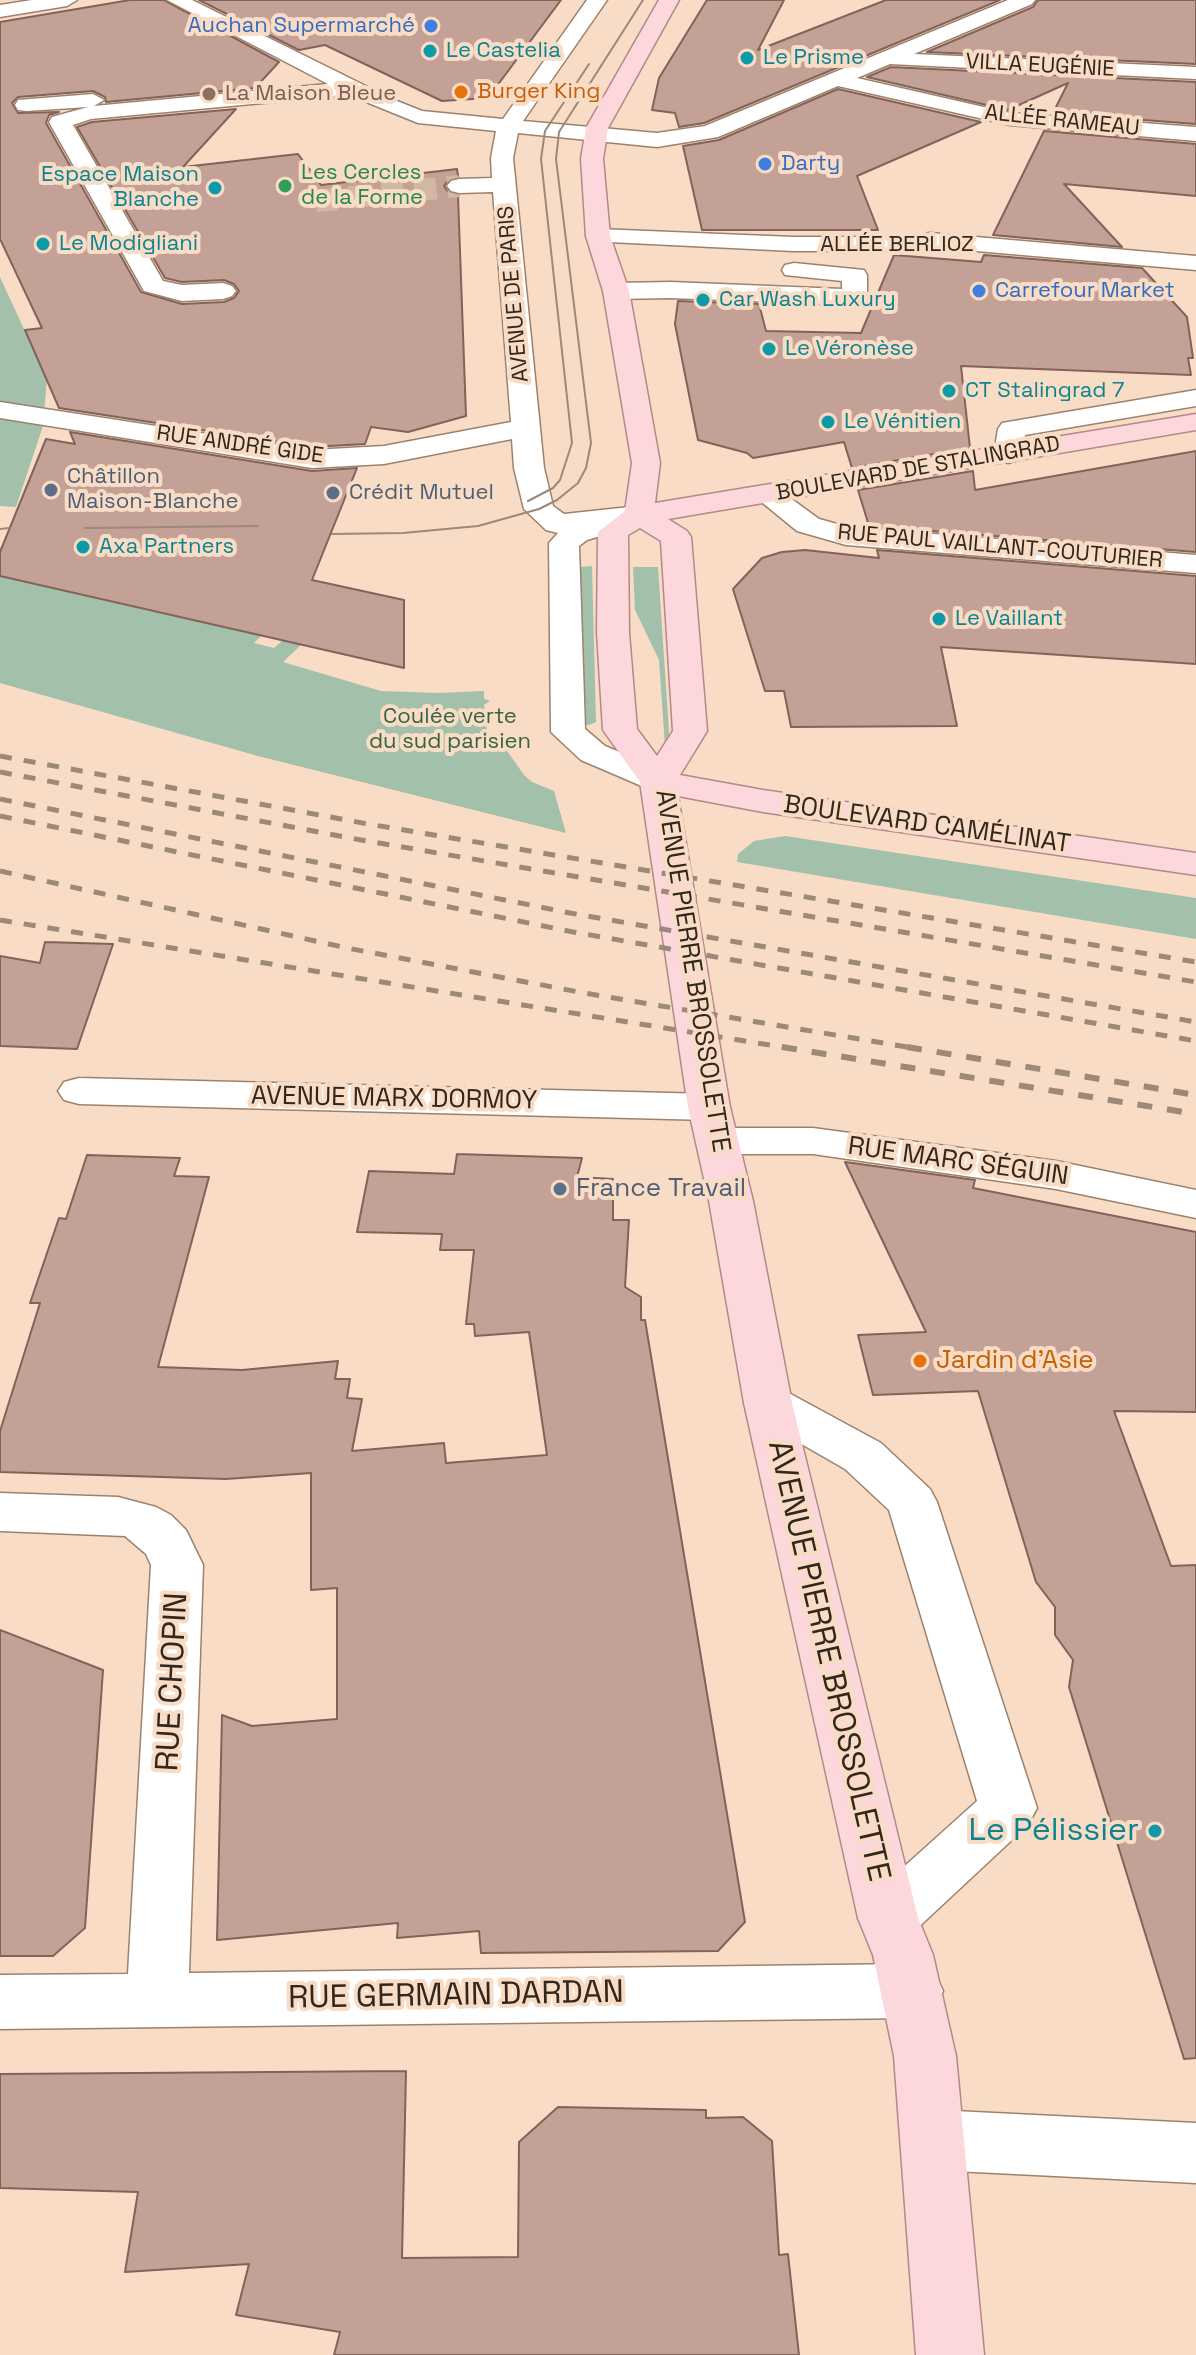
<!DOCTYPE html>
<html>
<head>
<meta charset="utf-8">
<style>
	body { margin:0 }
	canvas { display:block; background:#f9dcc5 }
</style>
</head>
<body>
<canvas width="1196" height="2355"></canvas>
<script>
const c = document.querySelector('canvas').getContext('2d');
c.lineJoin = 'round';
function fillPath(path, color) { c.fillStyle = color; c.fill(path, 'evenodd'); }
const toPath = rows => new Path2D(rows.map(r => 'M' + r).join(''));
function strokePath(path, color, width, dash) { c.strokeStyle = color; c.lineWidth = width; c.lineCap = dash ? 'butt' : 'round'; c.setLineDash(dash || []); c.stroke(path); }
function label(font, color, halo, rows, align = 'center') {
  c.font = font + ' "Space Grotesk",sans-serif'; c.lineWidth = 8; c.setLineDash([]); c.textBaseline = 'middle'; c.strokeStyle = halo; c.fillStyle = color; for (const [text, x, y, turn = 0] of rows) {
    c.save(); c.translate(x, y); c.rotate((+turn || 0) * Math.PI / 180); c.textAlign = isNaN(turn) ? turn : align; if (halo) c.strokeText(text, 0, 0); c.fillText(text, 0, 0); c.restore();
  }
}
const green = toPath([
	[0,277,47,379,43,426,16,507,0,506],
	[592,566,596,722,589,725,583,724,579,567],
	[633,567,658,567,670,747,665,747,659,660,635,610],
	[0,576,262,635,254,643,274,648,283,640,302,644,283,662,381,691,439,693,484,691,484,699,490,701,484,705,488,738,498,738,524,775,532,782,554,791,566,833,258,756,0,683],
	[785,836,1196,898,1196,939,737,862,738,854,754,841]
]);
const building = toPath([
	[130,0,164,0,279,62,255,88,106,102,105,97,93,91,18,97,12,103,18,113,59,112,49,115,46,123,141,292,182,304,224,302,234,298,239,291,234,284,224,280,182,282,165,278,77,127,92,122,236,109,183,167,298,154,321,185,457,169,458,176,449,179,444,186,449,193,458,196,466,416,408,432,371,427,365,444,312,447,59,408,25,330,42,328,0,239,0,22,130,0],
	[199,0,561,0,488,98,442,101,325,45,299,50,199,0],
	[707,0,784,0,758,50,886,0,1000,0,704,123,679,127,675,113,652,110,659,78,707,0],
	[1038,0,1196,0,1196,64,927,52,1033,7,1038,0],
	[891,67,1196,82,1196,124,1053,113,1068,83,1008,110,867,77,891,67],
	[838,89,981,122,857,176,878,230,702,230,683,146,719,140,838,89],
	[1044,131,1196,144,1196,196,1064,184,1122,247,993,235,1044,131],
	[894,255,981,262,984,255,1142,268,1187,317,1193,358,1188,358,1191,375,961,366,970,448,852,468,844,442,753,458,747,453,698,440,675,324,678,301,759,304,766,331,861,333,894,255],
	[70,432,312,471,357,468,312,580,404,600,404,668,0,576,0,552,46,439,75,444,70,432],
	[1196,451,1196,552,869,526,858,490,973,471,975,490,1196,451],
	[805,550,879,558,877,550,1196,576,1196,664,941,647,957,726,791,727,784,691,765,691,733,589,762,558,782,552,805,550],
	[45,942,113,944,77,1049,0,1046,0,956,40,963,45,942],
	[457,1154,582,1158,577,1177,613,1179,613,1220,629,1220,625,1287,641,1297,641,1320,645,1320,745,1922,718,1951,481,1953,479,1931,397,1938,398,1923,217,1940,222,1715,252,1726,337,1719,337,1588,311,1590,311,1473,226,1479,0,1472,0,1431,40,1303,30,1303,59,1218,66,1219,87,1155,180,1158,174,1176,209,1177,158,1367,242,1370,338,1361,335,1379,350,1379,347,1398,362,1399,352,1451,444,1443,446,1463,547,1455,529,1332,475,1336,474,1324,466,1324,474,1250,440,1250,442,1234,357,1232,369,1171,454,1174,457,1154],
	[845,1162,975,1180,973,1188,1196,1232,1196,1412,1114,1411,1171,1566,1196,1565,1196,2058,1184,2059,1069,1687,1073,1660,1055,1635,1055,1607,1036,1582,978,1391,873,1395,858,1335,926,1332,845,1162],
	[0,1630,103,1670,85,1928,53,1956,0,1956,0,1630],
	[406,2071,402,2258,518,2257,519,2142,558,2107,706,2110,706,2118,743,2117,772,2141,779,2255,788,2254,799,2355,334,2355,340,2332,236,2315,249,2264,125,2272,138,2192,0,2188,0,2074,406,2071]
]);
const minorTunnel = toPath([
	[316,201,459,186]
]);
const minor = toPath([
	[32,0,77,0,67,6,0,17,0,5,32,0],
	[167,0,192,0,392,99,422,111,503,119,587,0,607,0,523,121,657,133,705,126,1008,0,1035,0,1032,4,914,54,1196,67,1196,79,890,64,857,78,1010,113,1196,127,1196,141,1010,125,838,86,718,137,657,147,518,133,513,158,544,468,553,506,564,514,639,506,650,509,654,515,650,521,620,526,617,531,587,540,579,546,585,729,605,746,671,774,676,782,671,790,658,793,581,760,551,732,549,543,558,533,546,530,524,509,514,468,512,439,384,464,312,468,0,418,0,402,312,450,384,446,511,422,493,192,459,193,451,191,447,186,451,181,459,179,492,178,491,158,496,131,418,123,349,95,91,119,73,125,163,281,182,285,223,283,232,286,236,291,232,296,223,299,182,301,144,291,49,122,52,117,88,107,26,111,18,110,15,105,18,100,93,94,104,100,94,106,328,84,167,0],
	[598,229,793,237,898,237,930,233,1196,256,1196,270,930,247,898,251,793,251,589,241,586,236,589,231,598,229],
	[794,263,864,270,867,275,867,297,863,302,854,305,671,298,616,299,607,296,603,291,607,286,616,283,671,282,842,289,842,281,785,275,782,270,785,265,794,263],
	[1196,390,1196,406,1025,435,1022,454,1018,460,1008,463,998,460,994,454,998,429,1002,423,1196,390],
	[768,486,778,489,819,519,848,527,1196,555,1196,573,846,545,797,531,753,495,758,489,768,486],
	[79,1078,709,1094,724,1098,730,1107,724,1116,709,1120,79,1104,64,1100,58,1091,64,1082,79,1078],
	[718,1128,813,1128,1056,1161,1196,1190,1196,1218,1056,1189,813,1154,718,1154,703,1150,696,1141,703,1132,718,1128],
	[768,1386,785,1391,881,1443,930,1489,937,1502,1037,1808,1028,1825,909,1936,888,1943,867,1936,858,1918,867,1900,977,1801,889,1510,845,1469,751,1415,744,1403,751,1391,768,1386],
	[0,1493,118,1497,156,1507,171,1515,186,1530,203,1565,189,1973,912,1964,934,1972,943,1991,934,2010,912,2018,0,2029,0,1975,128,1974,151,1565,146,1554,125,1536,0,1531,0,1493],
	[934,2110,1196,2123,1196,2183,934,2170,911,2161,902,2140,911,2119,934,2110]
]);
const major = toPath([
	[659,0,679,0,608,128,603,159,610,236,629,291,660,463,655,503,1196,414,1196,430,668,519,687,531,691,537,707,731,680,775,763,790,1196,853,1196,875,763,812,678,796,730,1107,753,1201,792,1403,918,1918,933,1955,956,2056,984,2355,916,2355,894,2056,873,1955,858,1918,744,1403,709,1201,688,1107,640,782,603,730,597,633,598,532,625,511,632,463,603,291,586,236,581,159,586,128,659,0],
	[640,528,661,541,673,731,657,756,637,729,629,633,628,535,640,528]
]);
const tram = toPath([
	[528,501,553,488,560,480,572,443,541,159,545,131,589,64],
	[85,528,258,526],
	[0,529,9,528],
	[332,534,403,533,478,526,539,509,557,500,578,483,586,468,591,443,556,159,559,132,643,0]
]);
const railFar1 = toPath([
	[0,756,368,824,1196,962],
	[0,772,361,840,1196,982],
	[0,799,570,913,1196,1022],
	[0,816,573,932,1196,1041],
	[0,871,347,948,584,993,919,1049],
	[0,920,794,1049]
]);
const rail = toPath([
	[782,1047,1196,1114],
	[907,1047,1196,1095]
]);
const markers = [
	[431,26,8,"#3f7fe0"],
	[430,51,8,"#0f9aa8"],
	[747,58,8,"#0f9aa8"],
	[461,92,8,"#e8710a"],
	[209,94,8,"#8d6e63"],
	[765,164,8,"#3f7fe0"],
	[285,186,8,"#2e9e5b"],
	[215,188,8,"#0f9aa8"],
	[43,244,8,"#0f9aa8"],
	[979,291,8,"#3f7fe0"],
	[703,300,8,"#0f9aa8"],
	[769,349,8,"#0f9aa8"],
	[949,391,8,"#0f9aa8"],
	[828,422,8,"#0f9aa8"],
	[51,490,8,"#5c6f8a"],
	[333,493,8,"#5c6f8a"],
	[83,547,8,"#0f9aa8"],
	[939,619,8,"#0f9aa8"],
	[560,1189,8,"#5c6f8a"],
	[920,1361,8,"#e8710a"],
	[1155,1831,8,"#0f9aa8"]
];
const farShopnames = [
	["Auchan Supermarché",415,26,"right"],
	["Darty",781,164],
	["Carrefour Market",995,291]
];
const farCulturenames = [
	["Le Castelia",446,51],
	["Le Prisme",763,58],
	["Espace Maison",199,175,"right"],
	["Blanche",199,200,"right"],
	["Le Modigliani",59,244],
	["Car Wash Luxury",719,300],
	["Le Véronèse",785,349],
	["CT Stalingrad 7",965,391],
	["Le Vénitien",844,422],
	["Axa Partners",99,547],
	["Le Vaillant",955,619]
];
const farStreetnames = [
	["VILLA EUGÉNIE",1040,66,3],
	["ALLÉE RAMEAU",1062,121,6],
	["ALLÉE BERLIOZ",897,245],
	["AVENUE DE PARIS",514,294,-95],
	["RUE ANDRÉ GIDE",240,445,8],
	["BOULEVARD DE STALINGRAD",918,469,-10],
	["RUE PAUL VAILLANT-COUTURIER",1000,547,5]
];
const farFoodnames = [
	["Burger King",477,92]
];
const farEducationnames = [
	["La Maison Bleue",225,94]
];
const farLeisurenames = [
	["Les Cercles",301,173],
	["de la Forme",301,198]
];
const farServicenames = [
	["Châtillon",67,477],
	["Maison-Blanche",67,502],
	["Crédit Mutuel",349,493]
];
const farParknames = [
	["Coulée verte",450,717],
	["du sud parisien",450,742]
];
const streetNames = [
	["BOULEVARD CAMÉLINAT",927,825,8],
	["AVENUE PIERRE BROSSOLETTE",692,971,81],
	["AVENUE MARX DORMOY",394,1099,1],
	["RUE MARC SÉGUIN",958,1162,8]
];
const serviceNames = [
	["France Travail",576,1189]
];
const foodNames = [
	["Jardin d'Asie",936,1361]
];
const nearStreetnames = [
	["AVENUE PIERRE BROSSOLETTE",828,1661,77],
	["RUE CHOPIN",173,1682,-87],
	["RUE GERMAIN DARDAN",456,1996,-1]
];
const nearCulturenames = [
	["Le Pélissier",1139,1831]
];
fillPath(green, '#a3c0aa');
fillPath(building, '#c4a196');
strokePath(building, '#836359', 2);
strokePath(minorTunnel, '#d1b8a4', 22, [22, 11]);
strokePath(minor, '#9c826d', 3);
strokePath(major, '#b48889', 3);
fillPath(minor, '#fff');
fillPath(major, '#fcd7db');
strokePath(tram, '#9d8978', 2);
strokePath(railFar1, '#9d8978', 5, [12, 12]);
strokePath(rail, '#9d8978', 6, [15, 15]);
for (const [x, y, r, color] of markers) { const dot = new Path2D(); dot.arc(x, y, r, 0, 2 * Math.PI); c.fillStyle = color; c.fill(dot); strokePath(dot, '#f9dcc5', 3); }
label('22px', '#366cbe', '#f9dcc5', farShopnames, 'left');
label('22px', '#0d838f', '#f9dcc5', farCulturenames, 'left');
label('22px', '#32271e', '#f9dcc5', farStreetnames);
label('22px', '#c56008', '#f9dcc5', farFoodnames, 'left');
label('22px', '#785e54', '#f9dcc5', farEducationnames, 'left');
label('22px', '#27864d', '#f9dcc5', farLeisurenames, 'left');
label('22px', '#4e5e75', '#f9dcc5', farServicenames, 'left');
label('22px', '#346443', '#f9dcc5', farParknames);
label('26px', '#32271e', '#f9dcc5', streetNames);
label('26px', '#4e5e75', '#f9dcc5', serviceNames, 'left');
label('26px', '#c56008', '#f9dcc5', foodNames, 'left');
label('32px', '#32271e', '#f9dcc5', nearStreetnames);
label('32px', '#0d838f', '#f9dcc5', nearCulturenames, 'right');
</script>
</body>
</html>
